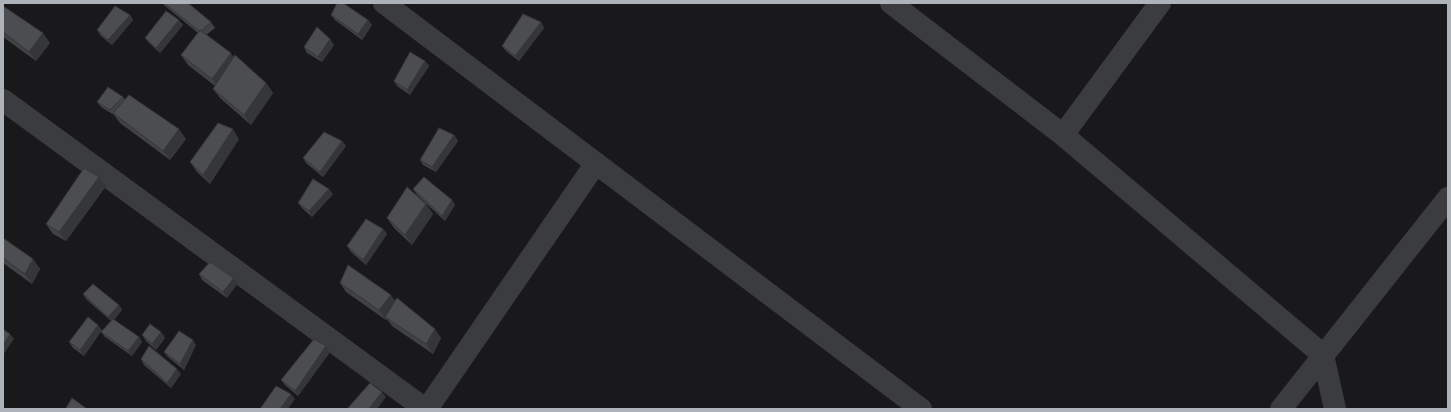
<!DOCTYPE html>
<html>
<head>
<meta charset="utf-8">
<style>
	body { margin:0 }
	#map { position:relative; width:1451px; height:412px; overflow:hidden; background:#19191b; font-family:Cabin,sans-serif }
	canvas { display:block }
	.frame { position:absolute; inset:0; border:4px solid #adb3b9; pointer-events:none }
</style>
</head>
<body>
<div id="map">
<canvas width="1451" height="412"></canvas>
<div class="frame"></div>
</div>
<script>
const c = document.querySelector('canvas').getContext('2d');
c.lineJoin = 'round';
const toPath = rows => new Path2D(rows.map(r => 'M' + r).join(''));
function strokePath(path, color, width, dash) { c.strokeStyle = color; c.lineWidth = width; c.lineCap = dash ? 'butt' : 'round'; c.setLineDash(dash || []); c.stroke(path); }
function fillPath(path, color) { c.fillStyle = color; c.fill(path, 'evenodd'); }
const minor = toPath([
	[384,3,921,409],
	[891,3,1063,135,1323,355,1335,409],
	[3,100,425,409],
	[1063,135,1160,3],
	[427,409,596,163],
	[1281,409,1448,198]
]);
const wall = toPath([
	[162,3,188,3,211,22,215,28,206,35,266,83,273,93,251,125,220,98,213,89,215,86,188,65,181,55,198,33,164,5],
	[3,6,50,43,36,61,3,37],
	[130,15,133,20,112,45,101,36,97,30],
	[331,15,368,20,372,25,362,40,335,20],
	[541,22,544,28,519,61,506,51,502,46],
	[183,25,160,53,149,43,145,38],
	[334,45,322,62,307,53,304,47],
	[425,61,429,66,410,95,397,86,394,81],
	[123,97,125,100,186,139,170,160,120,123,114,115,101,107,97,102],
	[454,135,458,141,436,172,423,165,420,160],
	[239,139,210,184,197,172,190,162],
	[342,141,346,146,323,177,306,163,303,158],
	[106,186,66,241,53,234,46,224],
	[413,189,452,200,455,205,445,221,417,195],
	[333,194,312,217,302,208,298,203],
	[426,204,433,214,412,245,394,228,387,218],
	[383,229,387,234,366,265,351,252,347,246],
	[3,238,33,259,40,269,32,284,3,263],
	[199,274,238,283,227,298,202,280],
	[340,283,395,301,441,338,433,354,392,326,387,319,386,320,346,292],
	[83,294,119,305,122,310,114,320,139,337,142,342,132,356,105,337,101,332,111,321,86,299],
	[102,330,84,356,73,348,69,342],
	[161,332,165,338,156,350,146,341,142,335],
	[196,345,184,370,168,357,164,352],
	[326,346,330,352,298,396,285,385,281,380],
	[141,359,181,374,171,388,144,365]
]);
const shadedWall = toPath([
	[130,15,133,20,112,45,108,40],
	[179,20,183,25,160,53,156,48],
	[368,20,372,25,362,40,358,34],
	[541,22,544,28,519,61,515,56],
	[43,33,50,43,36,61,29,52],
	[330,39,334,45,322,62,318,57],
	[231,53,238,63,219,89,212,79],
	[425,61,429,66,410,95,407,90],
	[266,83,273,93,251,125,244,115],
	[179,129,186,139,170,160,163,151],
	[233,129,239,139,210,184,203,175],
	[454,135,458,141,436,172,432,167],
	[342,141,346,146,323,177,320,172],
	[99,177,106,186,66,241,59,232],
	[329,189,333,194,312,217,309,211],
	[452,200,455,205,445,221,442,216],
	[426,204,433,214,412,245,405,235],
	[383,229,387,234,366,265,363,260],
	[33,259,40,269,32,284,25,274],
	[234,278,238,283,227,298,223,292],
	[391,295,398,305,385,317,387,319,386,320,379,310],
	[119,305,122,310,112,322,108,317],
	[98,325,102,330,84,356,80,350],
	[435,329,441,338,433,354,426,344],
	[161,332,165,338,156,350,152,344],
	[10,334,14,339,3,355,3,345],
	[139,337,142,342,132,356,128,351],
	[193,340,196,345,184,370,180,364],
	[326,346,330,352,298,396,295,391],
	[177,369,181,374,171,388,167,383],
	[382,392,386,397,377,409,369,409],
	[291,394,295,399,288,409,280,409]
]);
const building = toPath([
	[164,3,188,3,211,22,201,31,200,30,199,31,164,3],
	[337,3,343,3,368,20,358,34,331,15,337,3],
	[3,6,43,33,29,52,3,32,3,6],
	[115,6,130,15,108,40,97,30,115,6],
	[166,11,179,20,156,48,145,38,166,11],
	[523,14,541,22,515,56,502,46,523,14],
	[317,27,330,39,318,57,304,47,317,27],
	[200,30,231,53,212,79,181,55,200,30],
	[410,52,425,61,407,90,394,81,410,52],
	[235,55,266,83,244,115,213,89,235,55],
	[108,87,123,97,110,110,97,102,108,87],
	[129,95,179,129,163,151,113,113,129,95],
	[218,123,233,129,203,175,190,162,218,123],
	[439,128,454,135,432,167,420,160,439,128],
	[324,132,342,141,320,172,303,158,324,132],
	[84,168,99,177,59,232,46,224,84,168],
	[424,177,452,200,442,216,413,189,424,177],
	[313,179,329,189,309,211,298,203,313,179],
	[407,187,426,204,405,235,387,218,407,187],
	[366,219,383,229,363,260,347,246,366,219],
	[3,238,33,259,25,274,3,258,3,238],
	[210,262,234,278,223,292,199,274,210,262],
	[348,265,391,295,379,310,340,283,348,265],
	[93,284,119,305,108,317,83,294,93,284],
	[397,298,435,329,426,344,385,317,397,298],
	[88,317,98,325,80,350,69,342,88,317],
	[113,319,139,337,128,351,101,332,113,319],
	[150,324,161,332,152,344,142,335,150,324],
	[3,329,10,334,3,345,3,329],
	[179,331,193,340,180,364,164,352,179,331],
	[314,339,326,346,295,391,281,380,314,339],
	[149,346,177,369,167,383,141,359,149,346],
	[370,383,382,392,369,409,347,409,370,383],
	[276,386,291,394,280,409,260,409,276,386],
	[72,398,87,409,67,409,66,408,72,398]
]);
strokePath(minor, '#3b3c3f', 22);
fillPath(wall, '#404245');
fillPath(shadedWall, '#343638');
fillPath(building, '#4b4d50');
strokePath(building, '#343638', 1);
</script>
</body>
</html>
